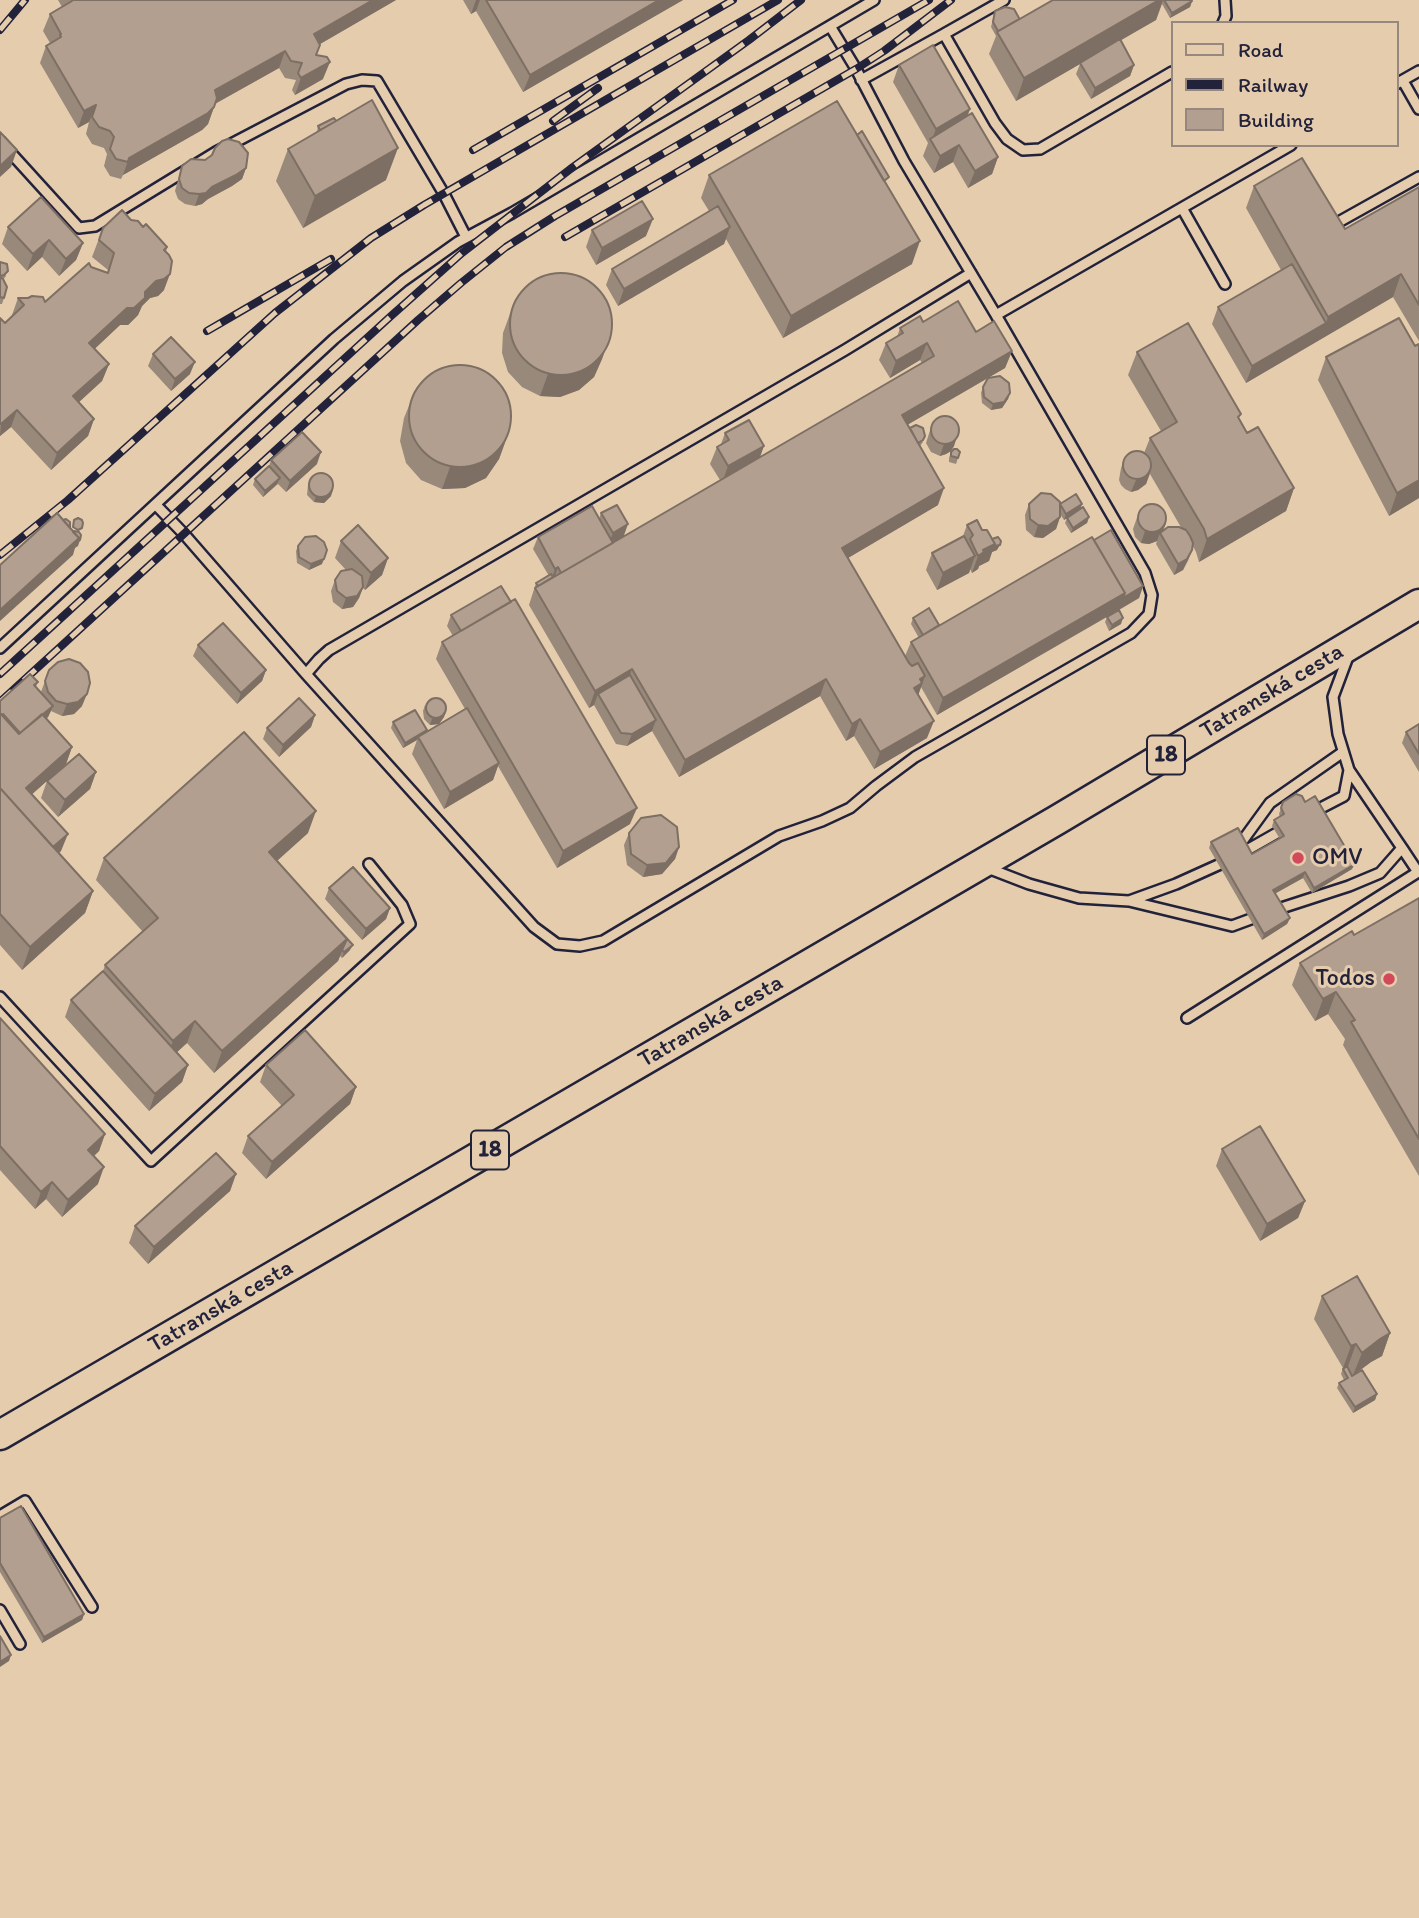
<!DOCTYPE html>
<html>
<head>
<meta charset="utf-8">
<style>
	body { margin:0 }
	#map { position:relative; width:1419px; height:1918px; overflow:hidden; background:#e5ccad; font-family:Itim,sans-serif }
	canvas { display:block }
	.legend { position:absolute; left:1171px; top:21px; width:228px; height:126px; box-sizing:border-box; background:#e5ccad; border:2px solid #97887f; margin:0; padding:9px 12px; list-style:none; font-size:21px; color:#22223b }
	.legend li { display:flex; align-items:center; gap:14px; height:35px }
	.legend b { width:35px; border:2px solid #97887f }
</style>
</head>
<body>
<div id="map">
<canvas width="1419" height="1918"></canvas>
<ul class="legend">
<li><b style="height:9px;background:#e5ccad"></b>Road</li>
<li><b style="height:9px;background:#22223b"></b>Railway</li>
<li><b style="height:19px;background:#b29f8f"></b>Building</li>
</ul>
</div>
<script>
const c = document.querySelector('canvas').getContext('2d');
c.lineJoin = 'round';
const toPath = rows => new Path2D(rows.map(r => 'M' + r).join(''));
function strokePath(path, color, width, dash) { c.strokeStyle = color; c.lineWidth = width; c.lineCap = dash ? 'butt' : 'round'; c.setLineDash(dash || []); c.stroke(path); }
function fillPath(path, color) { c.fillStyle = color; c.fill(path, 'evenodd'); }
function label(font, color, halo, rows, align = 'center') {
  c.font = font + ' Itim,sans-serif'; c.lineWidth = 6; c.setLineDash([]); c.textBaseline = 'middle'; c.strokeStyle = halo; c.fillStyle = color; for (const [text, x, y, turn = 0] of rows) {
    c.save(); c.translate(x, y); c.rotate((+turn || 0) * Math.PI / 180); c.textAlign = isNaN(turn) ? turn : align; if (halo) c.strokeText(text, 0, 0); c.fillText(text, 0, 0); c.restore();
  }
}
const lane = toPath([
	[1223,23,1226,16,1225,0],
	[830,26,856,69,904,161,996,315,1291,145],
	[944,34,1004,0],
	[861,80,944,34,995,123,1007,139,1023,150,1040,149,1172,72],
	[1403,81,1419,109],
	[1396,84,1419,71],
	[0,141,79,228,95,226,216,152,346,84,362,80,377,81,444,194,466,237],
	[1182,208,1225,284],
	[1335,224,1419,177],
	[156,505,184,534,306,674,534,927,557,944,580,946,603,941,779,836,822,821,850,808,876,786,915,757,1131,633,1149,614,1152,595,1145,573,996,315],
	[0,648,334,339,403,281,458,242,512,213,874,0],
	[306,674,319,659,329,650,845,350,971,273],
	[1317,810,1344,796,1349,770,1338,734,1333,697,1349,654],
	[1238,847,1270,803,1343,752],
	[1240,854,1277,833],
	[985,867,1029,884,1079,898,1129,901,1176,884,1227,861],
	[1129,901,1232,926,1259,916],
	[1272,911,1349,886,1380,873,1402,848,1349,770],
	[0,997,151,1161,410,924,402,905,369,864],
	[1187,1018,1418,872,1402,848],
	[0,1516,25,1501,92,1607],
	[0,1610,20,1644]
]);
const primary = toPath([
	[0,1435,1057,820,1419,604]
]);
const rail = toPath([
	[0,30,25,0],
	[553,121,598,88],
	[473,150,733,0],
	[565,237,856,69,884,51,951,0],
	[207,331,331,259],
	[0,555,68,500,275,313,371,238,424,205,778,0],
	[0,674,391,316,462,253,573,167,749,40,801,0],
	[0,702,418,320,461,283,506,247,555,216,929,0]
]);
const wall = toPath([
	[58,0,396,0,320,44,316,55,323,79,295,95,292,90,296,80,285,78,279,68,215,104,208,124,202,130,123,175,121,179,110,176,104,166,107,154,104,148,92,144,86,134,89,122,78,128,40,63,46,46,50,43,43,31,50,14,62,7],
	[463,0,683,0,523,92,476,11,471,14],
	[1053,0,1191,0,1192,1,1190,7,1170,18,1162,4,1156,20,1120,40,1134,65,1130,76,1091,99,1076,74,1080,64,1016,101,989,54,996,36,991,27,995,11,1019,19],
	[899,65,967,116,998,157,992,174,968,188,953,162,934,173,923,156,928,143,893,82],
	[336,121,386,180,303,228,276,181,288,149,317,132,318,126],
	[205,160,246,168,242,179,232,186,208,199,202,204,195,206,185,204,178,199,175,191,182,166],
	[709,175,887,185,912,264,783,338,726,239,724,244,618,306,606,285,612,269,709,211,701,198],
	[1254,186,1345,229,1419,187,1419,341,1393,297,1246,383,1212,324,1218,307,1281,270,1246,208],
	[131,220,143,227,167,247,166,252,164,290,158,296,150,298,142,306,138,315,128,325,120,325,94,349,109,364,102,381,79,402,94,419,88,436,51,470,11,427,0,436,0,318,5,323,13,316,12,315,18,298,45,302,91,267,107,273,108,270,92,257,103,228],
	[8,227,83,243,76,260,59,276,42,257,27,271,2,244],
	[592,230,646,236,596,265,586,247],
	[0,262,6,276,3,280,4,298,2,304,0,304],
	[511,311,610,336,602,359,594,377,579,390,560,397,540,396,522,387,508,372,502,353,503,333],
	[923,322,976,332,1012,351,1005,368,907,425,910,428,923,442,920,446,938,505,848,558,905,656,911,642,919,638,911,624,913,618,939,625,1094,540,1143,586,1139,598,1119,610,1121,624,1109,631,1105,622,1107,617,937,715,921,687,918,694,927,738,874,769,854,736,846,741,820,696,679,777,652,731,627,746,616,744,594,705,589,708,529,605,536,583,549,576,533,549,538,537,599,519,601,513,623,537,720,480,710,464,717,447,721,444,725,433,760,457,922,363,920,360,890,378,879,360,886,343,897,337,900,328],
	[1415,346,1419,498,1389,516,1318,380,1326,357],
	[1137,352,1239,420,1247,433,1294,488,1286,511,1199,562,1196,552,1193,546,1192,550,1188,561,1183,570,1174,575,1156,544,1157,541,1149,544,1141,543,1135,537,1133,529,1140,509,1166,523,1163,531,1182,529,1150,474,1146,484,1138,490,1131,492,1125,489,1121,485,1119,480,1121,468,1125,457,1144,453,1150,438,1161,431,1128,375],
	[153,354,190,374,171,391,148,366],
	[983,387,1010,393,1008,399,1002,408,991,410,982,403,981,393],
	[413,396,507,437,499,459,486,478,465,488,442,489,421,480,406,463,400,441,404,418],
	[933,421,954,446,951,451,946,454,940,456,931,452,926,443],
	[951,452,960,452,956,464,949,462,949,458],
	[271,460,317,464,286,492,278,484,263,497,253,485,255,479,269,466],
	[310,479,331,496,324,503,314,502,307,495,308,485],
	[1029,504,1060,505,1080,509,1089,517,1087,523,1071,533,1065,523,1067,518,1064,520,1060,514,1060,517,1056,529,1043,538,1034,537,1026,530,1025,515],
	[967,525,982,530,997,550,992,552,989,561,979,566,978,569,972,573,970,569,969,573,937,590,926,570,932,553,963,536],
	[341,541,388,558,382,575,365,590,363,588,359,598,353,607,342,609,333,602,331,591,335,580,346,570,335,558],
	[298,546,322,564,309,570,297,563,296,551],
	[451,615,630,824,557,868,498,766,493,780,444,809,412,754,417,740,403,748,391,728,393,722,426,732,465,709,436,659,442,642,453,636,447,626],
	[198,645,266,670,262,681,237,704,193,656],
	[49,670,82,706,74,714,62,716,51,711,48,717,46,719,72,747,66,764,32,794,61,851,59,853,93,891,85,913,22,970,0,945,0,701,38,682,36,687,41,692],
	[425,705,444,717,439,724,430,725,424,719,423,711],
	[315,715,311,727,279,757,263,739,267,728],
	[1419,724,1419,772,1402,743,1406,732],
	[96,772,90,789,58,817,41,798,47,781],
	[1283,802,1305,802,1352,869,1312,893,1303,878,1275,893,1290,918,1287,924,1262,940,1209,848,1211,842,1252,854,1280,839,1272,826,1274,820,1280,817,1279,814],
	[308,833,277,861,350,950,342,958,340,956,338,961,214,1073,187,1043,177,1052,188,1065,182,1082,149,1111,65,1017,71,1000,103,971,105,965,143,932,96,880,104,858],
	[629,833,679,847,675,859,662,874,643,877,627,865,624,845],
	[329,888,390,908,386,919,362,940,325,899],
	[1419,898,1419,1176,1343,1045,1345,1039,1328,1014,1315,1021,1292,985,1300,963,1354,935],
	[0,1018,105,1134,99,1151,94,1156,98,1184,62,1217,46,1199,35,1209,0,1170],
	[266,1065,356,1087,350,1104,266,1179,242,1153,248,1136,282,1106,260,1082],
	[1222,1149,1305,1201,1298,1218,1260,1241,1216,1166],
	[236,1174,230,1191,148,1264,129,1243,135,1226],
	[1322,1296,1390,1333,1382,1356,1371,1362,1358,1372,1377,1394,1375,1400,1353,1413,1337,1388,1339,1383,1344,1380,1341,1374,1343,1368,1314,1319],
	[0,1518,84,1614,82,1620,42,1643,0,1572]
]);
const shadedWall = toPath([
	[373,0,396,0,308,51,314,34],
	[476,0,480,0,476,11,471,14],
	[659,0,683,0,523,92,530,75],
	[1159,0,1163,0,1156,20,1016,101,1024,78],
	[1192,1,1190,7,1170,18,1172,13],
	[285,51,279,68,209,107,215,90],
	[330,62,323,79,295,95,301,78],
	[1134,65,1130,76,1091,99,1095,88],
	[96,105,89,122,78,128,84,111],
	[214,107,208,124,202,130,123,175,129,158],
	[970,109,964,126,931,142,936,129],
	[959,145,953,162,934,173,940,156],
	[398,148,386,180,303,228,315,196],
	[17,150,11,167,0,177,0,166],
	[998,157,992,174,968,188,975,171],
	[246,168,242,179,232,186,208,199,202,204,195,206,199,194],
	[653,219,646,236,596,265,602,248],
	[730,227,724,244,618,306,624,289],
	[49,240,42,257,27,271,33,254],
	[920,241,912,264,783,338,791,316],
	[83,243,76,260,59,276,66,259],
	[170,274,164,290,158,296,150,298,142,306,138,315,128,325,120,325,83,360,89,343,156,281],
	[1401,274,1393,297,1246,383,1252,366,1326,323,1328,317],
	[610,336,602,359,594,377,579,390,560,397,540,396,548,374],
	[927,343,920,360,890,378,896,361],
	[1012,351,1005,368,895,432,902,415],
	[195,362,190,374,171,391,175,379],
	[109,364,102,381,67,413,73,396],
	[1010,393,1008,399,1002,408,991,410,993,404],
	[17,410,11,427,0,436,1,424],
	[94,419,88,436,51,470,57,453],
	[958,434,954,446,951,451,946,454,940,456,944,444],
	[507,437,499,459,486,478,465,488,442,489,450,467],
	[764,446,758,463,722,483,728,466],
	[321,452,317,464,286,492,290,481],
	[1150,472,1146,484,1138,490,1131,492,1136,480],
	[280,478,277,484,263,497,265,491],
	[1419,480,1419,498,1389,516,1397,493],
	[944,488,938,505,836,565,842,548],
	[1294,488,1286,511,1199,562,1207,539],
	[333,490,331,496,324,503,314,502,316,496],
	[1082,504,1080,510,1064,520,1066,514],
	[1060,517,1056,529,1043,538,1034,537,1038,525],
	[1089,517,1087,523,1071,533,1073,528],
	[1166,523,1161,535,1160,533,1157,541,1149,544,1141,543,1145,531],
	[628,524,622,541,606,550,613,533],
	[79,538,80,540,78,546,75,548,73,555,0,621,0,610],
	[995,544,1000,545,997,550,992,552,989,561,979,566,978,569,972,573,978,556,983,550],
	[1192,550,1183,570,1174,575,1178,564],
	[975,556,969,573,937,590,943,573],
	[388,558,382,575,365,590,371,573],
	[324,559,322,564,309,570,311,564],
	[558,567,554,579,551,580,555,569],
	[1143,586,1139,598,937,715,943,698,1125,593],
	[363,587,359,598,353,607,342,609,346,598],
	[1123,618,1121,624,1109,631,1112,625],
	[632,669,626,686,598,694,594,705,589,708,595,691],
	[266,670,262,681,237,704,241,693],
	[925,676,919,693,916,700,914,688,920,679],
	[826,679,820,696,679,777,685,760],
	[87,694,82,706,74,714,62,716,67,704],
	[53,706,48,717,17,745,21,734],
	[446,712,444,717,439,724,430,725,432,719],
	[315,715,311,727,279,757,283,745],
	[860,719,854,736,846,741,852,724],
	[656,720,652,731,627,746,632,734],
	[934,721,927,738,874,769,880,752],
	[427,730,425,736,418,737,417,740,403,748,405,743],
	[72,747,66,764,20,805,26,788],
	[499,763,493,780,444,809,450,792],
	[96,772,90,789,58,817,65,800],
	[637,808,630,824,557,868,563,851],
	[316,811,308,833,261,875,269,852],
	[68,834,61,851,44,867,50,850],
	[679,847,675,859,662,874,643,877,647,865],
	[1355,864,1352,869,1312,893,1314,888],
	[1305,872,1303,878,1271,896,1273,890],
	[93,891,85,913,22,970,30,947],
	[390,908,386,919,362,940,366,929],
	[1290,918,1287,924,1262,940,1264,934],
	[347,939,338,961,214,1073,222,1051],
	[353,945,350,950,342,958,344,952],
	[1336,992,1328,1014,1315,1021,1323,999],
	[195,1021,187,1043,165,1063,173,1041],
	[188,1065,182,1082,149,1111,155,1094],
	[356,1087,350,1104,266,1179,272,1162],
	[105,1134,99,1151,82,1167,88,1150],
	[104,1167,98,1184,62,1217,68,1200],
	[236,1174,230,1191,148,1264,154,1247],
	[52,1182,46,1199,35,1209,41,1192],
	[1305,1201,1298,1218,1260,1241,1267,1224],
	[1390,1333,1382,1356,1371,1362,1353,1375,1362,1353,1380,1339],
	[1356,1344,1348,1366,1343,1368,1351,1346],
	[1377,1394,1375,1400,1353,1413,1355,1407],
	[84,1614,82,1620,42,1643,44,1637],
	[11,1655,9,1661,0,1667,0,1662]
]);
const building = toPath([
	[72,0,373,0,314,34,320,45,316,55,327,57,330,62,301,78,298,73,302,63,291,61,285,51,215,90,217,98,214,107,208,113,129,158,128,162,116,159,110,149,114,137,110,131,99,127,92,117,96,105,84,111,46,46,61,37,60,35,61,34,50,14,72,1,72,0],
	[486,0,659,0,530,75,486,0],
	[1053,0,1159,0,1024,78,997,32,1053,0],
	[1164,0,1191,0,1192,1,1172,13,1164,0],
	[1005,7,1014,9,1019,18,1019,19,998,31,993,22,995,11,1005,7],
	[1120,39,1134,65,1095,88,1080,63,1120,39],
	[933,45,970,109,936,129,899,65,933,45],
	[372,100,398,148,315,196,288,149,372,100],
	[837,101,920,241,791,316,709,175,837,101],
	[972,113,998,157,975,171,959,145,940,156,930,139,972,113],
	[334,118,336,121,320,130,318,126,334,118],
	[862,131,889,177,884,181,857,135,862,131],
	[0,132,17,150,0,166,0,132],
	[228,139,239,142,248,153,246,168,236,175,212,187,206,193,199,194,189,193,182,188,179,179,182,166,191,159,205,160,212,155,215,148,222,141,228,139],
	[1302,158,1345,229,1419,187,1419,305,1401,274,1328,317,1254,186,1302,158],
	[41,197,83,243,66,259,49,240,33,254,8,227,41,197],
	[642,201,653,219,602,248,592,230,642,201],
	[718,206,730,227,624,289,612,269,718,206],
	[122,210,131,220,138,221,143,227,146,224,167,247,164,250,169,255,172,261,170,274,164,279,156,281,145,292,145,298,134,308,127,308,89,343,109,364,73,396,94,419,57,453,17,410,1,424,0,423,0,318,5,323,24,305,18,298,28,298,32,296,43,297,45,302,89,263,91,267,108,273,114,253,99,240,103,228,122,210],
	[0,262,7,264,8,271,4,275,0,276,0,262],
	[1292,264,1326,323,1252,366,1218,307,1292,264],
	'510 324a51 51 0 1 1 102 0a51 51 0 1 1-102 0Z',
	[0,277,3,279,7,287,4,298,0,297,0,277],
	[958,301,976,332,994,321,1012,351,902,415,944,488,842,548,909,663,912,666,918,663,925,676,920,679,922,683,914,688,934,721,880,752,860,719,852,724,826,679,685,760,632,669,595,691,535,588,934,356,927,343,896,361,886,343,903,333,900,328,920,316,923,322,958,301],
	[1399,318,1415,346,1419,344,1419,480,1397,493,1326,357,1399,318],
	[1188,323,1241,414,1238,417,1247,433,1258,427,1294,488,1207,539,1204,529,1150,438,1177,422,1137,352,1188,323],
	[171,337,195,362,175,379,153,354,171,337],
	'409 416a51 51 0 1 1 102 0a51 51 0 1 1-102 0Z',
	[1000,376,1009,383,1010,393,1004,402,993,404,984,397,983,387,988,378,1000,376],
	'931 430a14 14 0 1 1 28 0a14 14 0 1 1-28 0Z',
	[749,420,764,446,728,466,717,447,729,440,725,433,749,420],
	[916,425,923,428,925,436,923,440,918,443,910,428,916,425],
	[302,432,321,452,290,481,271,460,302,432],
	[954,449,957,449,960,452,958,458,951,456,951,452,954,449],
	'1123 465a14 14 0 1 1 28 0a14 14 0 1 1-28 0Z',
	[269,466,280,478,265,491,255,479,269,466],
	'309 485a12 12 0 1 1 24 0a12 12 0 1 1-24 0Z',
	[1041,493,1051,494,1060,502,1060,517,1048,526,1038,525,1030,519,1029,504,1041,493],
	[1076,494,1082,504,1066,514,1060,504,1076,494],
	'1138 518a14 14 0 1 1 28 0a14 14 0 1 1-28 0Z',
	[617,505,628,524,613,533,601,513,617,505],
	[592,506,613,543,561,573,558,567,555,569,538,537,592,506],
	[1083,507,1089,517,1073,528,1067,518,1083,507],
	[57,513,79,538,0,610,0,565,57,513],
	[78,518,82,520,83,523,82,528,78,530,73,527,74,520,78,518],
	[66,519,70,522,70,528,63,520,66,519],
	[977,520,982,530,987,530,995,544,983,550,984,552,978,556,970,539,973,535,967,525,977,520],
	[358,525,388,558,371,573,341,541,358,525],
	[1168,527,1179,527,1186,530,1190,536,1193,543,1192,550,1187,559,1178,564,1160,533,1168,527],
	[1111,530,1143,586,1123,598,1125,593,1094,540,1111,530],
	[74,531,79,532,81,535,80,540,77,542,79,538,73,532,74,531],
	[316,536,324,542,327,550,324,559,311,564,299,557,298,546,305,537,316,536],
	[964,536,975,556,943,573,932,553,964,536],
	[998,537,1001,541,1000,545,994,546,995,544,992,539,998,537],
	[1092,537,1125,593,943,698,911,642,1092,537],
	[352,569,362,576,363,587,357,596,346,598,337,591,335,580,341,571,352,569],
	[551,574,553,577,538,586,536,583,551,574],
	[501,586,511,602,461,631,451,615,501,586],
	[515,599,637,808,563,851,442,642,515,599],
	[929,608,939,625,923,635,913,618,929,608],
	[1119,610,1123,618,1112,625,1107,617,1119,610],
	[223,623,266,670,241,693,198,645,223,623],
	[69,659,80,663,88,672,90,683,87,694,78,702,67,704,56,701,48,692,45,681,49,670,58,662,69,659],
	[30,674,38,682,34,685,53,706,20,733,3,714,2,715,0,713,0,701,30,674],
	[630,675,656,720,632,734,621,733,598,694,630,675],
	'426 708a10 10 0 1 1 20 0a10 10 0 1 1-20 0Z',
	[299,698,315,715,283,745,267,728,299,698],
	[467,708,499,763,450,792,418,737,467,708],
	[415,710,427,730,405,743,393,722,415,710],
	[0,713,19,734,42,714,72,747,26,788,68,834,53,847,0,788,0,713],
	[1419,724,1419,754,1406,732,1419,724],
	[244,732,316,811,269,852,347,939,222,1051,195,1021,173,1041,105,965,158,918,104,858,244,732],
	[79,754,96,772,65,800,47,781,79,754],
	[0,788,93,891,30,947,0,914,0,788],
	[1296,794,1302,796,1305,802,1315,796,1355,864,1314,888,1305,872,1273,890,1290,918,1264,934,1211,842,1238,828,1252,854,1284,836,1274,820,1284,814,1281,808,1283,802,1296,794],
	[661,815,677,827,679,847,666,863,647,865,631,854,629,833,641,818,661,815],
	[353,867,390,908,366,929,329,888,353,867],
	[1419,898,1419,1139,1351,1022,1355,1020,1336,992,1323,999,1300,963,1352,931,1354,935,1419,898],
	[340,931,353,945,344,952,342,950,347,939,340,931],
	[103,971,188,1065,155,1094,71,1000,103,971],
	[0,1018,105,1134,88,1150,104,1167,68,1200,52,1182,41,1192,0,1146,0,1018],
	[305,1030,356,1087,272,1162,248,1136,294,1095,266,1065,305,1030],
	[1260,1126,1305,1201,1267,1224,1222,1149,1260,1126],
	[216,1153,236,1174,154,1247,135,1226,216,1153],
	[1357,1276,1390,1333,1380,1339,1362,1353,1356,1344,1351,1346,1322,1296,1357,1276],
	[1347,1366,1352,1376,1362,1370,1377,1394,1355,1407,1339,1383,1348,1378,1343,1369,1347,1366],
	[21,1506,84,1614,44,1637,0,1563,0,1518,21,1506],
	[0,1636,11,1655,0,1662,0,1636]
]);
const markers = [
	[1298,858,7,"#d1495b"],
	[1389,979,7,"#d1495b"]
];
const shields = [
	[1166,755,38],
	[490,1150,38]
];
const shieldNames = [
	["18",1166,755],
	["18",490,1150]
];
const streetNames = [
	["Tatranská cesta",1272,692,-31],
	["Tatranská cesta",711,1022,-30],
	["Tatranská cesta",221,1307,-30]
];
const poiNames = [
	["OMV",1312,858],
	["Todos",1375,979,"right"]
];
strokePath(lane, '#22223b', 14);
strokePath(primary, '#22223b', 33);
strokePath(lane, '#e5ccad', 9);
strokePath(primary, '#e5ccad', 28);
strokePath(rail, '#22223b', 8);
strokePath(rail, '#e5ccad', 5, [16]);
fillPath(wall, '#99897b');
fillPath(shadedWall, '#7d6f64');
fillPath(building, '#b29f8f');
strokePath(building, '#7d6f64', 2);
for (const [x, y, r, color] of markers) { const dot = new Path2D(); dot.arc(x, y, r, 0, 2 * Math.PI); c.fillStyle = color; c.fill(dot); strokePath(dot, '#e5ccad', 2.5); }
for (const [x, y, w] of shields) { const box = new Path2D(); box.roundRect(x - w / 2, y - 19.5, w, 39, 5); c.fillStyle = '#e5ccad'; c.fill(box); strokePath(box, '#22223b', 2); }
label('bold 23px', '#22223b', null, shieldNames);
label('24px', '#22223b', '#e5ccad', streetNames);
label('24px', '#22223b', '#e5ccad', poiNames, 'left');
</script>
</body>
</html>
